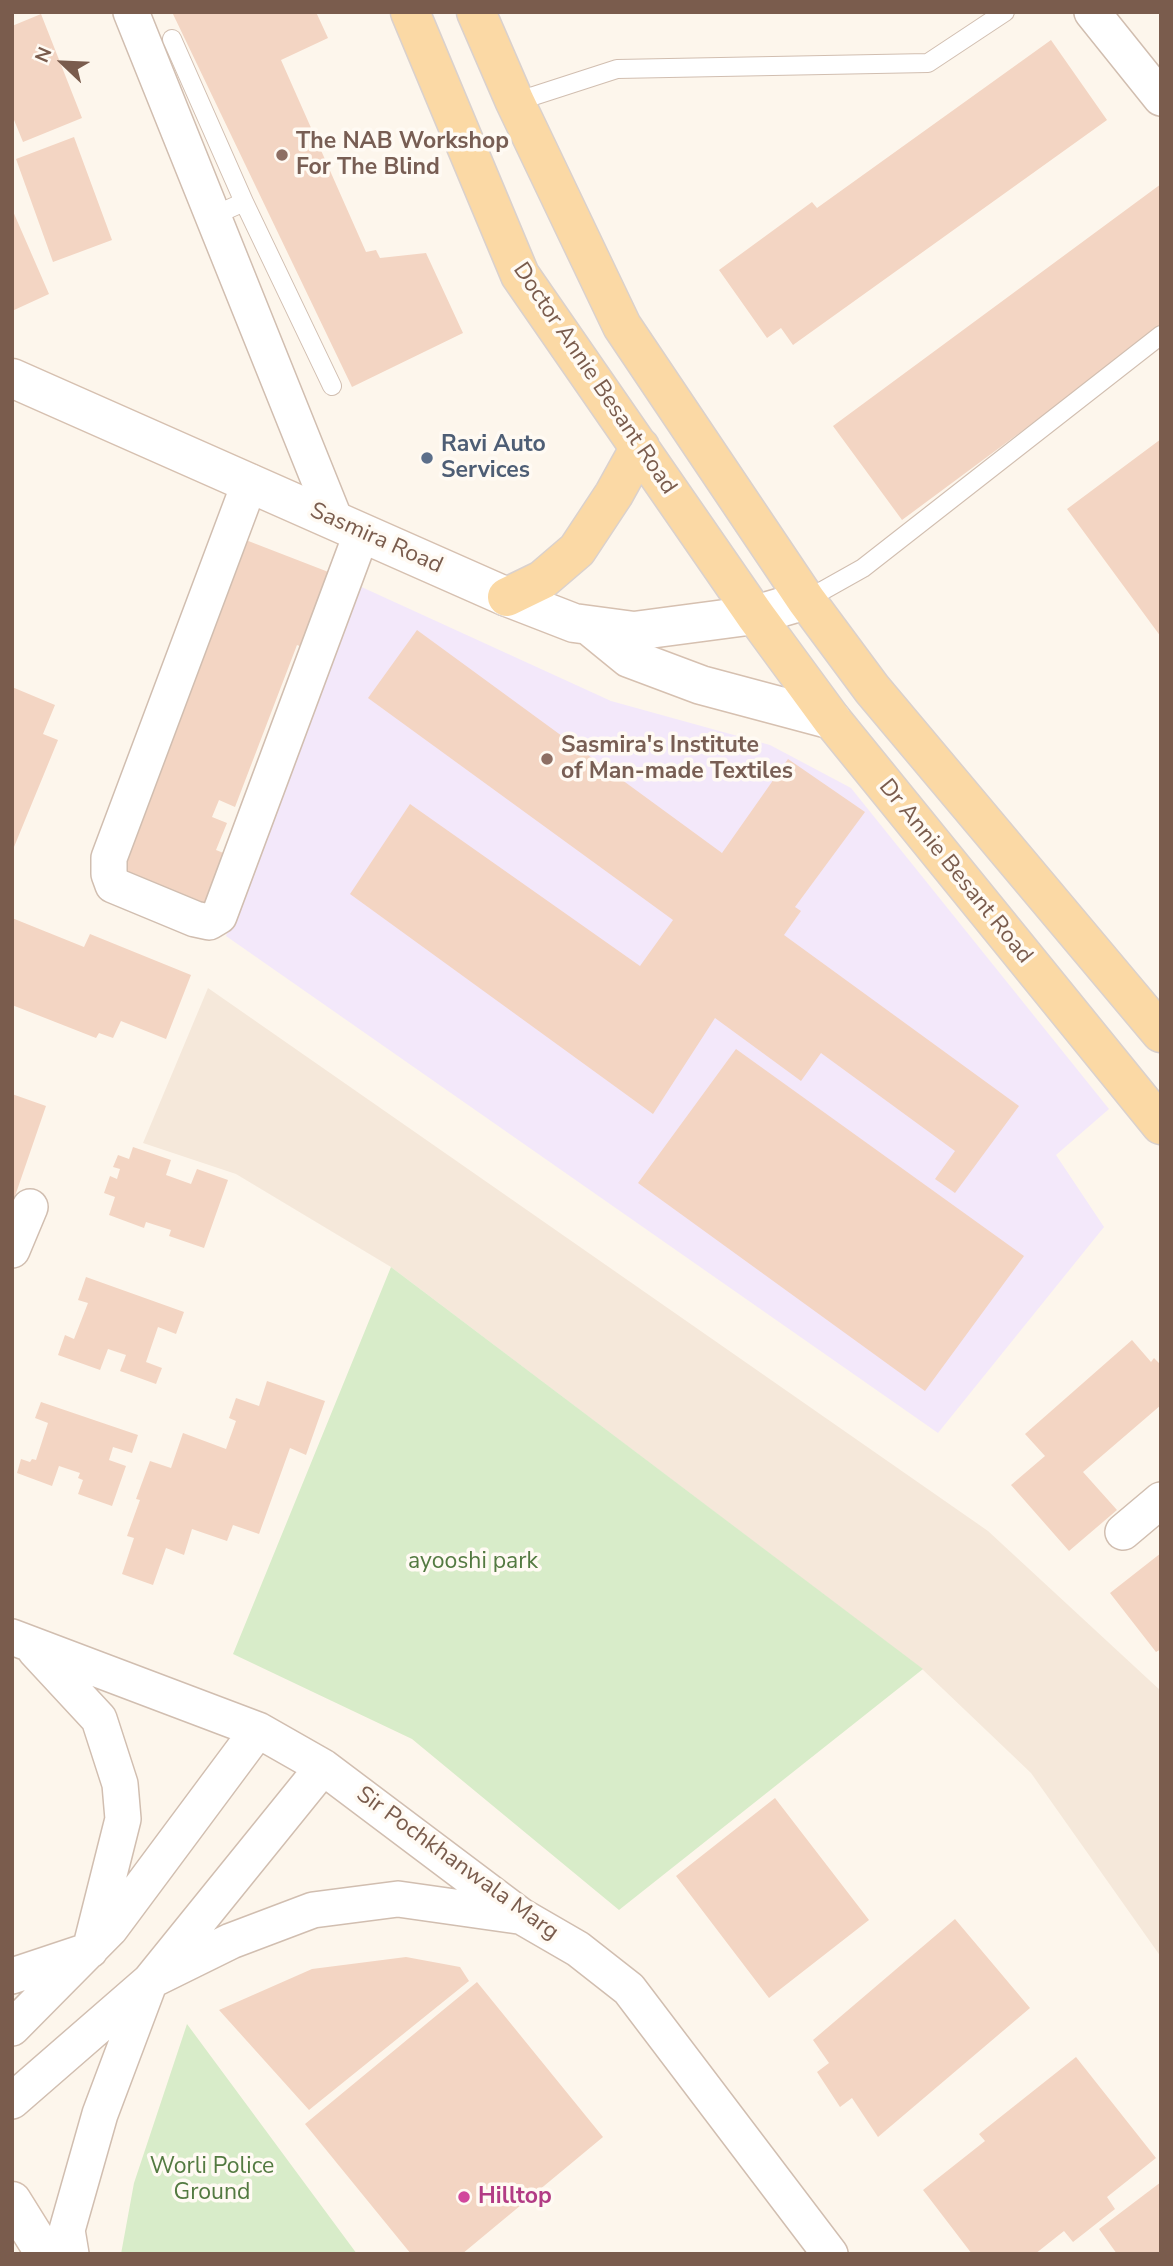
<!DOCTYPE html>
<html>
<head>
<meta charset="utf-8">
<style>
	body { margin:0 }
	#map { position:relative; width:1173px; height:2266px; overflow:hidden; background:#fdf6ec; font-family:"Nunito Sans",sans-serif }
	canvas { display:block }
	.frame { position:absolute; inset:0; border:14px solid #7a5c4d; pointer-events:none }
	.north { position:absolute; left:28px; top:28px; width:70px; height:70px; -webkit-text-stroke:5px #fffaf3; paint-order:stroke; rotate:293deg; font-size:19px; font-weight:700; line-height:28px; text-align:center; color:#7a5c4d }
	.north::after { content:''; display:block; margin:auto; width:24px; height:32px; background:#7a5c4d; clip-path:polygon(50% 0,100% 100%,50% 72%,0 100%) }
</style>
</head>
<body>
<div id="map">
<canvas width="1173" height="2266"></canvas>
<div class="frame"></div>
<div class="north">N</div>
</div>
<script>
const c = document.querySelector('canvas').getContext('2d');
c.lineJoin = 'round';
function fillPath(path, color) { c.fillStyle = color; c.fill(path, 'evenodd'); }
const toPath = rows => new Path2D(rows.map(r => 'M' + r).join(''));
function strokePath(path, color, width, dash) { c.strokeStyle = color; c.lineWidth = width; c.lineCap = dash ? 'butt' : 'round'; c.setLineDash(dash || []); c.stroke(path); }
function label(font, color, halo, rows, align = 'center') {
  c.font = font + ' "Nunito Sans",sans-serif'; c.lineWidth = 7; c.setLineDash([]); c.textBaseline = 'middle'; c.strokeStyle = halo; c.fillStyle = color; for (const [text, x, y, turn = 0] of rows) {
    c.save(); c.translate(x, y); c.rotate((+turn || 0) * Math.PI / 180); c.textAlign = isNaN(turn) ? turn : align; if (halo) c.strokeText(text, 0, 0); c.fillText(text, 0, 0); c.restore();
  }
}
const residential = toPath([
	[208,988,988,1531,1161,1691,1161,1957,1031,1773,922,1669,391,1267,236,1174,143,1143]
]);
const education = toPath([
	[355,584,611,701,770,745,851,788,1109,1109,1056,1155,1104,1227,938,1433,226,936]
]);
const green = toPath([
	[391,1267,923,1669,619,1910,412,1739,233,1654],
	[187,2024,357,2254,121,2254,134,2183]
]);
const building = toPath([
	[172,12,316,12,328,38,281,60,366,252,376,250,380,258,426,253,463,333,352,387],
	[41,14,82,118,23,142,12,115,12,26],
	[1051,40,1107,120,793,345,781,328,767,338,719,270,812,202,817,208],
	[74,137,112,240,53,262,16,159],
	[1161,184,1161,328,902,520,833,426],
	[12,209,49,294,12,311],
	[1161,439,1161,637,1067,509],
	[238,537,331,573,302,647,297,645,235,807,219,800,212,817,227,823,216,850,226,854,206,904,122,872,174,737,166,733],
	[417,630,722,853,788,759,865,812,795,907,801,911,784,935,1019,1106,955,1193,935,1179,955,1151,821,1053,801,1081,715,1018,653,1114,350,894,410,804,640,966,673,920,368,698],
	[12,687,55,705,43,734,58,740,14,847,12,846],
	[12,918,84,947,90,934,191,975,166,1039,121,1021,113,1038,99,1033,96,1038,12,1005],
	[736,1049,1024,1256,925,1391,638,1183],
	[12,1094,46,1106,13,1202,12,1202],
	[133,1147,171,1160,166,1175,191,1184,197,1169,228,1180,204,1248,169,1236,171,1230,146,1222,144,1228,109,1215,115,1197,104,1193,110,1176,117,1179,120,1169,113,1167,118,1155,129,1159],
	[86,1277,184,1312,176,1334,158,1327,146,1362,162,1368,156,1384,120,1371,126,1355,108,1349,100,1370,58,1355,65,1335,74,1339,88,1303,78,1300],
	[1132,1340,1151,1362,1154,1358,1161,1365,1161,1405,1083,1472,1117,1510,1069,1551,1011,1485,1045,1456,1025,1434],
	[267,1381,325,1401,306,1455,290,1448,259,1534,233,1525,227,1541,192,1529,184,1555,166,1548,153,1585,122,1574,134,1538,127,1536,140,1500,136,1499,150,1461,171,1468,183,1433,226,1449,236,1421,229,1418,236,1398,259,1406],
	[41,1402,138,1435,132,1453,113,1447,109,1460,126,1466,112,1506,78,1494,83,1480,78,1478,80,1473,59,1466,52,1486,17,1473,21,1459,30,1462,32,1459,36,1460,48,1423,35,1418],
	[1161,1553,1161,1649,1156,1652,1110,1593],
	[775,1798,869,1920,769,1998,676,1876],
	[955,1919,1030,2008,878,2137,852,2098,840,2107,817,2072,829,2063,813,2040],
	[406,1957,460,1967,469,1981,309,2110,219,2010,312,1969],
	[477,1982,603,2137,462,2254,411,2254,305,2124],
	[1076,2057,1156,2158,1107,2197,1115,2209,1073,2242,1064,2231,1035,2254,972,2254,923,2190,985,2141,979,2134],
	[1161,2182,1161,2254,1117,2254,1099,2229]
]);
const lane = toPath([
	[172,39,244,202,213,216],
	[515,102,617,69,928,63,1005,12],
	[244,202,332,386],
	[806,600,863,568,1161,335]
]);
const street = toPath([
	[131,12,335,520],
	[1092,12,1161,98],
	[250,482,109,858,109,874,113,885,195,919,209,922,219,916,362,532],
	[12,1250,30,1207],
	[1123,1532,1161,1500],
	[12,1637,258,1730,323,1767,521,1916,578,1949,629,1989,830,2254],
	[12,1976,90,1950,123,1819,120,1784,99,1719,35,1650],
	[12,2028,110,1929,258,1730],
	[12,2101,150,1981,323,1767],
	[71,2254,67,2230,100,2114,150,1981,231,1941,313,1910,398,1899,518,1916]
]);
const secondary = toPath([
	[12,378,507,597,574,623,634,631,755,615,806,600],
	[591,627,629,658,701,685,832,720],
	[12,2201,45,2254]
]);
const primary = toPath([
	[410,12,520,275,755,615,832,720,1161,1125],
	[476,12,515,102,622,326,806,600,872,689,1161,1033],
	[507,597,542,580,577,550,614,494,640,447]
]);
const markers = [
	[282,155,7,"#8d6e63"],
	[427,458,7,"#5c6f8a"],
	[547,759,7,"#8d6e63"],
	[464,2197,7,"#d1479c"]
];
const educationNames = [
	["The NAB Workshop",296,142],
	["For The Blind",296,168],
	["Sasmira's Institute",561,746],
	["of Man-made Textiles",561,772]
];
const streetNames = [
	["Doctor Annie Besant Road",594,379,56],
	["Sasmira Road",376,539,24],
	["Dr Annie Besant Road",955,872,51],
	["Sir Pochkhanwala Marg",457,1864,36]
];
const serviceNames = [
	["Ravi Auto",441,445],
	["Services",441,471]
];
const parkNames = [
	["ayooshi park",473,1562],
	["Worli Police",212,2167],
	["Ground",212,2193]
];
const hotelNames = [
	["Hilltop",478,2197]
];
fillPath(residential, '#f5e8da');
fillPath(education, '#f3e8fa');
fillPath(green, '#d8ecc9');
fillPath(building, '#f3d5c3');
strokePath(lane, '#d1beb0', 20);
strokePath(street, '#d1beb0', 38);
strokePath(secondary, '#d6c0b0', 41);
strokePath(primary, '#dad1cd', 41);
strokePath(lane, '#fff', 18);
strokePath(street, '#fff', 35);
strokePath(secondary, '#fff', 38);
strokePath(primary, '#fbd9a5', 38);
for (const [x, y, r, color] of markers) { const dot = new Path2D(); dot.arc(x, y, r, 0, 2 * Math.PI); c.fillStyle = color; c.fill(dot); strokePath(dot, '#fffaf3', 2.5); }
label('bold 23px', '#785e54', '#fffaf3', educationNames, 'left');
label('23px', '#7a5c4d', '#fffaf3', streetNames);
label('bold 23px', '#4e5e75', '#fffaf3', serviceNames, 'left');
label('23px', '#537a41', '#fffaf3', parkNames);
label('bold 23px', '#b23c85', '#fffaf3', hotelNames, 'left');
</script>
</body>
</html>
